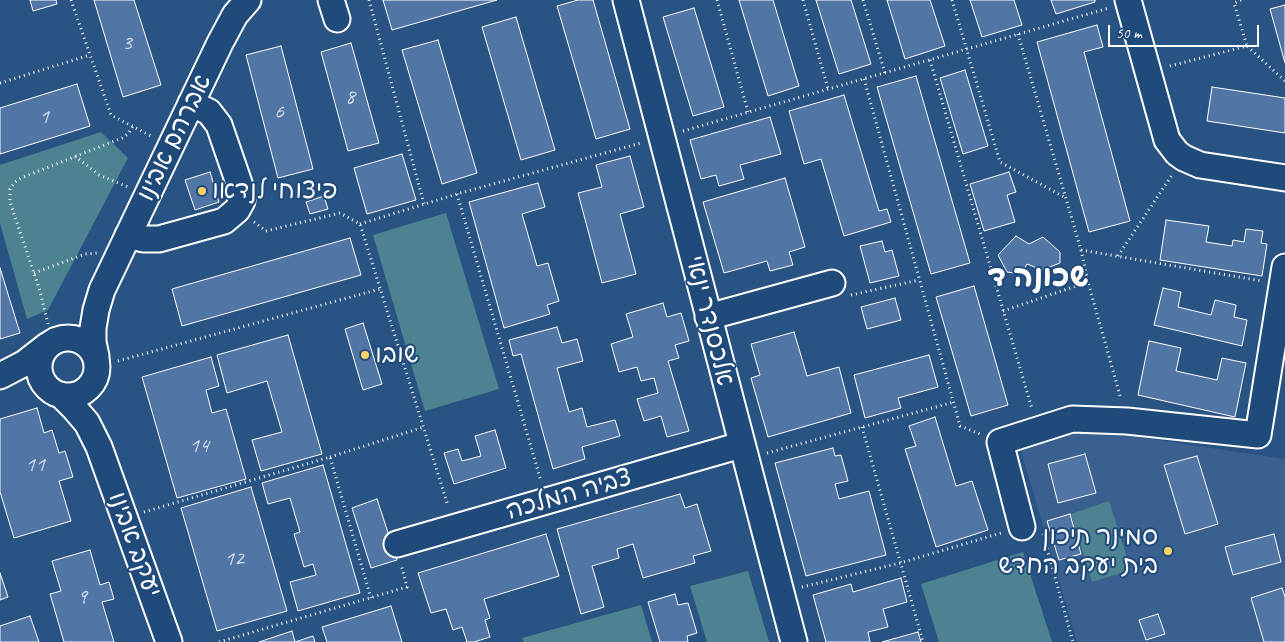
<!DOCTYPE html>
<html>
<head>
<meta charset="utf-8">
<style>
	body { margin:0 }
	#map { position:relative; width:1285px; height:642px; overflow:hidden; background:#295383; font-family:Caveat,sans-serif }
	canvas { display:block }
	.scale { position:absolute; left:1108px; top:25px; width:151px; height:22px; box-sizing:border-box; border:2px solid #fff; border-top:0; padding-left:6px; font-size:15px; line-height:18px; white-space:nowrap; color:#fff; -webkit-text-stroke:4px #1f4a7a; paint-order:stroke }
</style>
</head>
<body>
<div id="map">
<canvas width="1285" height="642"></canvas>
<div class="scale">50 m</div>
</div>
<script>
const c = document.querySelector('canvas').getContext('2d');
c.lineJoin = 'round';
function fillPath(path, color) { c.fillStyle = color; c.fill(path, 'evenodd'); }
const toPath = rows => new Path2D(rows.map(r => 'M' + r).join(''));
function strokePath(path, color, width, dash) { c.strokeStyle = color; c.lineWidth = width; c.lineCap = dash ? 'butt' : 'round'; c.setLineDash(dash || []); c.stroke(path); }
function label(font, color, halo, rows, align = 'center') {
  c.font = font + ' Caveat,"Playpen Sans Hebrew",sans-serif'; c.lineWidth = 4; c.setLineDash([]); c.textBaseline = 'middle'; c.strokeStyle = halo; c.fillStyle = color; for (const [text, x, y, turn = 0] of rows) {
    c.save(); c.translate(x, y); c.rotate((+turn || 0) * Math.PI / 180); c.textAlign = isNaN(turn) ? turn : align; if (halo) c.strokeText(text, 0, 0); c.fillText(text, 0, 0); c.restore();
  }
}
const built = toPath([
	[1077,428,1285,459,1285,642,1077,642,1019,444]
]);
const green = toPath([
	[101,132,128,158,48,310,27,319,0,223,0,165],
	[446,213,499,389,425,411,373,235],
	[1109,501,1131,570,1092,582,1071,514],
	[1023,552,1052,642,939,642,921,584],
	[748,571,769,642,707,642,690,586],
	[641,605,652,642,524,642,522,638]
]);
const building = toPath([
	[30,0,56,0,57,4,33,11,30,0],
	[94,0,134,0,161,85,123,97,94,0],
	[383,0,497,0,392,30,383,0],
	[578,0,593,0,630,129,596,139,557,6,578,0],
	[739,0,773,0,799,86,768,96,739,0],
	[816,0,851,0,871,64,839,74,816,0],
	[887,0,930,0,945,46,905,59,887,0],
	[970,0,1014,0,1022,25,982,37,970,0],
	[1051,0,1095,0,1095,2,1056,14,1051,0],
	[1285,5,1285,63,1270,9,1285,5],
	[694,8,724,107,693,116,663,17,694,8],
	[516,17,555,150,521,160,482,27,516,17],
	[1097,25,1103,47,1084,52,1130,221,1089,232,1037,42,1097,25],
	[438,40,477,173,442,184,402,50,438,40],
	[351,43,379,143,348,151,321,52,351,43],
	[281,46,313,169,278,178,246,55,281,46],
	[965,70,988,146,963,154,940,78,965,70],
	[916,76,970,263,931,274,877,87,916,76],
	[77,84,90,126,0,154,0,108,77,84],
	[1212,87,1285,98,1285,133,1207,121,1212,87],
	[844,95,879,211,887,209,891,222,844,236,821,159,804,164,789,111,844,95],
	[770,117,781,154,740,165,744,179,719,186,716,175,701,179,690,140,770,117],
	[402,154,416,200,367,214,354,168,402,154],
	[630,156,644,207,620,214,636,274,602,283,578,193,602,187,596,165,630,156],
	[210,172,219,202,195,210,185,180,210,172],
	[1009,172,1016,192,1007,195,1015,222,984,231,970,184,1009,172],
	[785,178,805,247,789,252,793,265,770,271,767,261,724,273,703,202,785,178],
	[538,183,545,207,522,214,537,266,548,263,559,301,547,305,550,314,504,328,469,202,538,183],
	[324,196,328,209,310,214,306,202,324,196],
	[1166,220,1209,226,1206,242,1232,246,1233,240,1244,242,1246,229,1263,231,1261,243,1267,244,1262,276,1160,260,1166,220],
	[1016,236,1029,244,1043,237,1060,252,1060,263,1042,270,1027,264,1021,274,1007,272,998,255,1016,236],
	[350,238,361,275,182,326,172,289,350,238],
	[882,241,885,252,892,250,899,276,870,283,860,246,882,241],
	[0,268,20,333,0,339,0,268],
	[974,286,1008,405,971,416,936,297,974,286],
	[1163,288,1181,292,1178,307,1211,315,1215,300,1236,305,1234,317,1247,320,1242,346,1154,325,1163,288],
	[895,298,901,320,867,329,861,307,895,298],
	[663,303,667,317,681,313,689,341,675,345,679,358,668,361,689,431,667,437,661,416,644,421,637,399,658,393,654,378,641,381,637,367,619,372,611,344,633,337,626,314,663,303],
	[363,323,382,384,363,390,345,329,363,323],
	[557,327,562,343,577,339,583,361,557,368,569,412,582,408,587,427,615,420,620,436,582,447,585,459,553,469,521,354,513,356,509,340,557,327],
	[794,332,807,376,839,367,851,413,768,437,751,378,760,375,751,344,794,332],
	[288,335,322,454,261,471,252,440,282,432,267,381,227,393,217,355,288,335],
	[1149,341,1181,348,1176,371,1217,380,1222,358,1246,363,1235,417,1138,395,1149,341],
	[929,355,938,387,898,398,901,408,865,418,854,375,929,355],
	[211,357,219,386,206,390,212,413,226,409,246,479,177,498,142,377,211,357],
	[37,408,44,433,52,430,59,453,65,451,73,477,59,481,71,521,14,538,0,492,0,419,37,408],
	[935,417,956,486,972,481,988,530,936,547,905,449,916,446,909,426,935,417],
	[495,430,506,468,454,484,444,453,458,449,462,461,481,456,475,436,495,430],
	[833,448,835,456,841,455,848,481,835,484,839,499,869,491,886,555,806,576,775,463,833,448],
	[1085,454,1096,493,1058,503,1048,464,1085,454],
	[1197,456,1218,524,1185,534,1164,465,1197,456],
	[323,465,360,593,298,611,290,582,316,575,313,564,304,567,294,534,300,532,290,498,268,504,262,483,323,465],
	[251,487,287,611,217,631,181,508,251,487],
	[680,494,685,508,697,504,711,551,693,556,695,563,643,578,633,544,617,549,619,558,592,566,604,607,581,614,557,529,680,494],
	[377,499,397,560,371,568,352,508,377,499],
	[1070,514,1081,554,1059,560,1047,521,1070,514],
	[546,534,559,576,484,599,490,618,485,620,490,637,474,642,467,642,462,627,453,630,446,609,431,613,418,573,546,534],
	[1274,534,1281,562,1233,575,1225,547,1274,534],
	[90,550,100,585,109,582,114,599,102,602,114,642,64,642,50,594,61,591,52,561,90,550],
	[0,573,8,597,0,600,0,573],
	[901,578,907,602,883,609,888,627,868,632,870,642,826,642,813,595,851,584,853,592,901,578],
	[1282,588,1285,597,1285,642,1264,642,1251,598,1282,588],
	[675,594,678,605,688,603,697,633,687,636,688,642,660,642,648,602,675,594],
	[391,606,402,642,327,642,322,627,391,606],
	[1158,614,1165,634,1146,640,1139,620,1158,614],
	[30,616,39,642,0,642,0,626,30,616],
	[292,631,295,642,313,636,315,642,259,642,292,631],
	[918,632,921,642,882,642,918,632]
]);
const path = toPath([
	[71,0,111,115,151,136],
	[369,0,424,204],
	[717,0,748,112],
	[803,0,828,89],
	[863,0,885,73],
	[952,0,1000,162,1066,198],
	[1241,0,1234,3,1247,46],
	[1018,34,1081,250,1088,282,1121,399],
	[930,60,1032,409],
	[1170,66,1247,46,1285,81],
	[864,79,960,426,980,434],
	[0,83,90,55],
	[683,131,1109,8],
	[75,156,99,175,128,187],
	[457,194,541,481],
	[254,222,266,231,340,213,360,224,448,506],
	[360,224,457,194,641,143],
	[1081,250,1262,281],
	[1118,256,1172,175],
	[34,273,85,254,97,253],
	[851,295,919,280],
	[1003,311,1088,282],
	[48,324,40,291,10,202,10,189,15,182,21,178,122,138,128,134,133,126],
	[118,361,380,289],
	[862,427,923,642],
	[767,453,954,402],
	[330,457,424,427],
	[144,512,330,457,371,598],
	[1043,534,1073,642],
	[802,587,900,563,1001,533],
	[219,642,407,587,401,564]
]);
const minor = toPath([
	[331,0,337,19],
	[626,0,794,642],
	[1128,0,1167,140,1177,153,1184,158,1200,165,1285,178],
	[128,235,143,239,159,239,224,221,237,210,242,201,241,189,219,125,209,112,191,103],
	[708,317,832,283],
	'39 367a29 29 0 1 1 58 0a29 29 0 1 1-58 0Z',
	[96,356,93,342,93,328,96,310,102,290,220,43,235,15,248,0],
	[0,376,25,363,48,345],
	[61,395,75,409,87,423,99,447,169,642],
	[1022,527,1000,442,1072,419,1127,421,1258,435,1285,267],
	[397,544,741,445]
]);
const markers = [
	[202,191,5,"#ffd166"],
	[365,355,5,"#ffd166"],
	[1168,551,5,"#ffd166"]
];
const numberNames = [
	["3",127,43],
	["8",350,97],
	["6",279,112],
	["1",44,117],
	["14",199,446],
	["11",35,465],
	["12",234,559],
	["9",82,597]
];
const streetNames = [
	["אברהם אבינו",175,138,-64],
	["אלכסנדר ינאי",709,321,76],
	["צביה המלכה",569,495,-16],
	["יעקב אבינו",134,545,70]
];
const poiNames = [
	["פיצוחי לנדאו",212,191],
	["שובו",375,355],
	["סמינר תיכון",1158,537,"right"],
	["בית יעקב החדש",1158,566,"right"]
];
const districtNames = [
	["שכונה ד",1038,278]
];
fillPath(built, '#39608f');
fillPath(green, '#4d8391');
fillPath(building, '#5175a5');
strokePath(building, '#fff', 1);
strokePath(minor, '#fff', 29);
strokePath(path, '#fff', 3, [1, 4]);
strokePath(minor, '#1f4a7a', 25);
for (const [x, y, r, color] of markers) { const dot = new Path2D(); dot.arc(x, y, r, 0, 2 * Math.PI); c.fillStyle = color; c.fill(dot); strokePath(dot, '#1f4a7a', 2); }
label('22px', '#d4dce8', null, numberNames);
label('25px', '#fff', '#1f4a7a', streetNames);
label('25px', '#fff', '#1f4a7a', poiNames, 'left');
label('bold 30px', '#fff', '#1f4a7a', districtNames);
</script>
</body>
</html>
